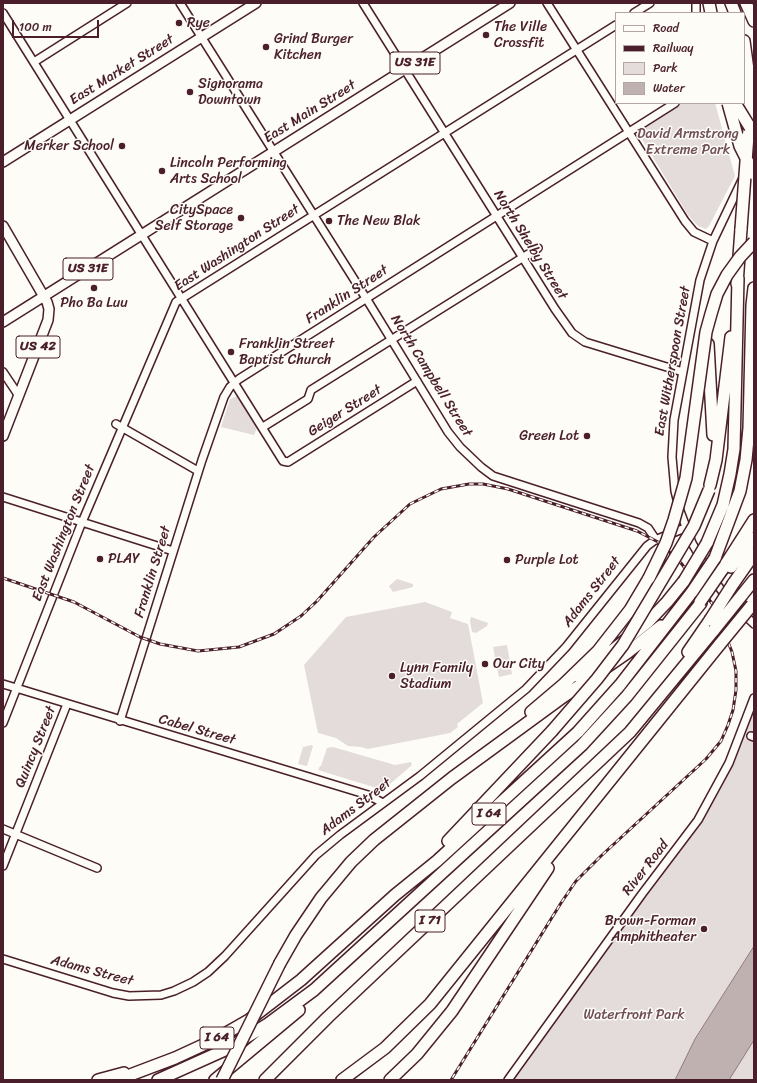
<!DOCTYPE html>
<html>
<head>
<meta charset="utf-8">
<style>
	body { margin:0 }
	#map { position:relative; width:757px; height:1083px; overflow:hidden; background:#fdfcf7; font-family:Sriracha,sans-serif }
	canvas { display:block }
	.frame { position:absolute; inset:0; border:4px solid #4a1f2b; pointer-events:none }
	.legend { position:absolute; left:615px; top:12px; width:130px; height:92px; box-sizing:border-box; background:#fdfcf7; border:1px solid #b5a4a5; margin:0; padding:5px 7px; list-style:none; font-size:12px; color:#4a1f2b }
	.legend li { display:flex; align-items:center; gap:8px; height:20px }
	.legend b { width:20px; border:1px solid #b5a4a5 }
	.scale { position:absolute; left:12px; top:20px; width:87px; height:18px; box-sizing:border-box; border:2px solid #4a1f2b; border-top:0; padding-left:5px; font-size:12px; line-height:14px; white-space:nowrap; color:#4a1f2b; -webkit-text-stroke:3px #fdfcf7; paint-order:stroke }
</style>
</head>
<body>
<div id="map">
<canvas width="757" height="1083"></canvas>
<div class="frame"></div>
<ul class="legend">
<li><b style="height:5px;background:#fdfcf7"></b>Road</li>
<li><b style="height:5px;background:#4a1f2b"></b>Railway</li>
<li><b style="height:11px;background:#e3dcda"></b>Park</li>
<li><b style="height:11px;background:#c0b1b1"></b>Water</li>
</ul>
<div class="scale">100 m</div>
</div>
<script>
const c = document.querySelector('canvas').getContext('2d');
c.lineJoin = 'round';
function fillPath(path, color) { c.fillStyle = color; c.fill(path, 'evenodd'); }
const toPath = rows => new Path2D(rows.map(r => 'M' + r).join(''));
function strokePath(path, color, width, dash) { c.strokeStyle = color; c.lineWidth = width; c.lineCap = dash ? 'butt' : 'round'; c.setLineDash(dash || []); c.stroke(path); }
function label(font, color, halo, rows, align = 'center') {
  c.font = font + ' Sriracha,sans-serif'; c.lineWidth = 3; c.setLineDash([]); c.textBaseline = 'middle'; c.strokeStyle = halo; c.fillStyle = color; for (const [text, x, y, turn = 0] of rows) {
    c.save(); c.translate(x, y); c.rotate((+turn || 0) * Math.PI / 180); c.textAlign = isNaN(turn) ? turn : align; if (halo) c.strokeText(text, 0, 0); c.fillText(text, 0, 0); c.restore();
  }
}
const green = toPath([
	[680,103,715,103,735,176,709,226,706,229,698,226,688,215,637,131],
	[237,396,257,428,254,435,221,427,230,399],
	[397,579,413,584,413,587,393,592,389,586],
	[425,602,452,612,450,618,468,624,483,703,457,724,458,727,450,733,368,749,361,747,348,746,336,738,318,733,304,665,346,617],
	[471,617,488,623,487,626,476,633,472,632,470,621],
	[507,645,512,674,499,677,493,647],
	[754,698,754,945,695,1039,675,1080,507,1080,711,799],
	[312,745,313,746,307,766,298,764,303,747],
	[333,747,395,765,411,762,412,765,383,790,318,770,320,766,321,766,327,748],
	[754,1040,754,1080,729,1080]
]);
const water = toPath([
	[754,946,754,1040,729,1080,675,1080,695,1039,754,946]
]);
const minor = toPath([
	[180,3,369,303,448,432,460,447,481,467,493,476,639,523,648,528,656,540],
	[363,3,555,309,572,333,585,342,683,372],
	[547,3,685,221,694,232,713,241],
	[696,3,696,13],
	[3,13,283,461,288,462,417,381],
	[634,13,650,3],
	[34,62,127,3],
	[743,178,713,241,700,280,674,420,672,457,675,491,680,511,692,543,711,576,727,598,754,624],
	[3,372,19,396],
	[116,424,198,471],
	[263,427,308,399,311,390,538,248],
	[3,497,173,551],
	[3,684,368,795,383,803],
	[120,721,202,460,224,397,230,387,239,379,675,103],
	[3,723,80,527,176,302,616,25],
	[751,736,754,737],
	[3,829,97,868],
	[3,866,67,704],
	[3,959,113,993,129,996,161,995,174,991,193,982,208,972,225,956,316,855,340,835,420,776,526,689,566,647,647,546,655,540,685,528],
	[508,1080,642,894,698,820,729,763,754,698]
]);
const major = toPath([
	[3,162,256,3],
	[3,226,47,302,49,309,48,320,3,436],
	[3,322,510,3]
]);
const highway = toPath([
	[709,3,711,13],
	[731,3,735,13],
	[746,3,754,21],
	[744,41,749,77,748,129],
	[737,284,741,229],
	[708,344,713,435],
	[710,485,716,460,731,337],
	[707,543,723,505,730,474,734,449,738,278],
	[715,558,740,491,746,460,749,428,752,305,754,288],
	[731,567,754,538],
	[722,570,754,520],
	[733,584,754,554],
	[742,595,754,580],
	[688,652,710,620],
	[579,677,648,622,667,602,684,581],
	[531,712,564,684,598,651,630,610,649,578],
	[448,841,552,731],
	[280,963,296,935,321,898,351,862,374,840,452,778,560,699,627,653,661,626],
	[98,1080,124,1073],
	[117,1080,175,1058,214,1040,249,1020,301,980,395,895,437,861,578,732,620,685,692,592],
	[158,1080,227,1049,268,1024,314,990,582,745,627,696,701,603],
	[215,1080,299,1010],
	[265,1080,328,1017,630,732,714,630],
	[342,1080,385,1048,430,1004,720,644],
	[390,1080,417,1054,452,1011,548,868]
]);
const rail = toPath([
	[3,578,74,602,140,637,160,644,198,651,239,647,274,634,301,616,317,601,374,537,410,504,441,489,469,484,483,484,508,489,637,531,660,543,681,563,714,606,732,652,736,671,736,690,733,710,728,725,721,741,706,759,601,856,576,881,561,903,451,1080]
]);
const highwayBridge = toPath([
	[728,103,740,146,754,174],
	[735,103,754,134],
	[741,229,748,135],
	[649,578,666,543,674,520,686,478,706,332,711,314,717,294,727,275,740,257,754,242],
	[684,581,707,543],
	[692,592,715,558],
	[700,602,722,570],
	[710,620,733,584],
	[714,630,742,595],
	[720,644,752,605],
	[552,731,597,679,623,645,694,526,709,490],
	[222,1080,280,963]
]);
const markers = [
	[179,23,4,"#4a1f2b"],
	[486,35,4,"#4a1f2b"],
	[266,47,4,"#4a1f2b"],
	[190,92,4,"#4a1f2b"],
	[122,146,4,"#4a1f2b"],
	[162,171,4,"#4a1f2b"],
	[241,218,4,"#4a1f2b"],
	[329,221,4,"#4a1f2b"],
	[94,288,4,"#4a1f2b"],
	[231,352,4,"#4a1f2b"],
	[587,436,4,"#4a1f2b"],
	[100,559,4,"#4a1f2b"],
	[507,560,4,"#4a1f2b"],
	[485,664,4,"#4a1f2b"],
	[392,676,4,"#4a1f2b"],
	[704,929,4,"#4a1f2b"]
];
const shields = [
	[415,63,50],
	[88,269,50],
	[38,347,44],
	[489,814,34],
	[430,921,30],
	[217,1038,34]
];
const shieldNames = [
	["US 31E",415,63],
	["US 31E",88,269],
	["US 42",38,347],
	["I 64",489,814],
	["I 71",430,921],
	["I 64",217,1038]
];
const poiNames = [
	["Rye",187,23],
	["The Ville",494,27],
	["Crossfit",494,43],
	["Grind Burger",274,39],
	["Kitchen",274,55],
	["Signorama",198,84],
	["Downtown",198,100],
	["Merker School",114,146,"right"],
	["Lincoln Performing",170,163],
	["Arts School",170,179],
	["CitySpace",233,210,"right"],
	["Self Storage",233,226,"right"],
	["The New Blak",337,221],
	["Pho Ba Luu",94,303,"center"],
	["Franklin Street",239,344],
	["Baptist Church",239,360],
	["Green Lot",579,436,"right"],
	["PLAY",108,559],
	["Purple Lot",515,560],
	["Our City",493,664],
	["Lynn Family",400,668],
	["Stadium",400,684],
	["Brown-Forman",696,921,"right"],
	["Amphitheater",696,937,"right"]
];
const streetNames = [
	["East Market Street",122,70,-32],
	["East Main Street",310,112,-32],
	["North Shelby Street",530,245,58],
	["East Washington Street",237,248,-33],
	["Franklin Street",347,295,-33],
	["East Witherspoon Street",673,361,-80],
	["North Campbell Street",431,376,58],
	["Geiger Street",345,411,-32],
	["East Washington Street",64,533,-68],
	["Franklin Street",153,572,-73],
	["Adams Street",592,592,-52],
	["Cabel Street",197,730,16],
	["Quincy Street",36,747,-68],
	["Adams Street",356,807,-37],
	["River Road",646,868,-52],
	["Adams Street",92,971,15]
];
const parkNames = [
	["David Armstrong",688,134],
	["Extreme Park",688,150],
	["Waterfront Park",634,1015]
];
fillPath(green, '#e3dcda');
fillPath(water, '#c0b1b1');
strokePath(water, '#91777b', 1);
strokePath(minor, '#4a1f2b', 10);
strokePath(major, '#4a1f2b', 12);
strokePath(highway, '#4a1f2b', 14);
strokePath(minor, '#fdfcf7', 7);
strokePath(major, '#fdfcf7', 9);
strokePath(highway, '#fdfcf7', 11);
strokePath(rail, '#4a1f2b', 3);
strokePath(rail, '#fdfcf7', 1.5, [4.5]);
strokePath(highwayBridge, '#4a1f2b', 14, []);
strokePath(highwayBridge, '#fdfcf7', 11);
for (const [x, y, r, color] of markers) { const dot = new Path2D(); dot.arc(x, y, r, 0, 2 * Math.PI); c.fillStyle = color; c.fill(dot); strokePath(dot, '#fdfcf7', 1.5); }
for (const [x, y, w] of shields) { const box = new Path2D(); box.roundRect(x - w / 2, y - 11, w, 22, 3); c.fillStyle = '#fdfcf7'; c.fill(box); strokePath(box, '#4a1f2b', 1); }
label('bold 13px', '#4a1f2b', null, shieldNames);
label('14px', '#4a1f2b', '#fdfcf7', poiNames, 'left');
label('14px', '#4a1f2b', '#fdfcf7', streetNames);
label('14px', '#704e57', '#fdfcf7', parkNames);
</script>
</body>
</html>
